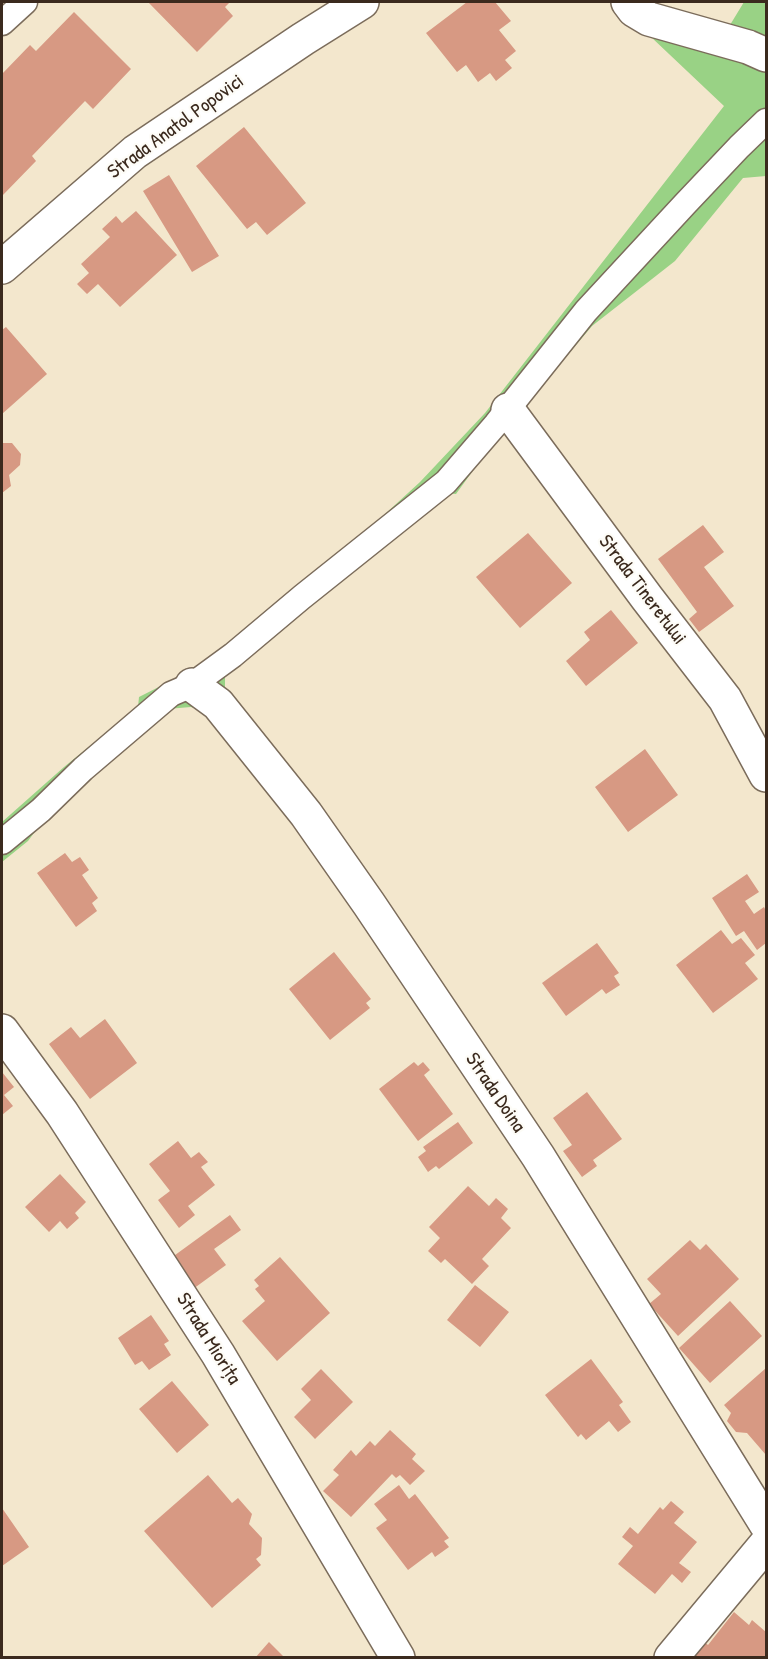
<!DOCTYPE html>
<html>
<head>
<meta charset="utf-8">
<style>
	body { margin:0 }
	#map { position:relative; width:768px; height:1659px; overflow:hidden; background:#f3e7cd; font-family:"Patrick Hand",sans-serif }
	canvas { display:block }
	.frame { position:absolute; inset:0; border:3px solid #3b2a1e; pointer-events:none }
</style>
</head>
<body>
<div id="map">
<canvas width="768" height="1659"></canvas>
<div class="frame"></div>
</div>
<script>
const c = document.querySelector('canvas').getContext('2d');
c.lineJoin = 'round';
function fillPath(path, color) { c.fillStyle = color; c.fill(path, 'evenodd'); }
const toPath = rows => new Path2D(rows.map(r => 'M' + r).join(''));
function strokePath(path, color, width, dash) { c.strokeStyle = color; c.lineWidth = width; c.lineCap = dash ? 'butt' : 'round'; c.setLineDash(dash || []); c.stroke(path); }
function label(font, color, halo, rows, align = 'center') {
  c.font = font + ' "Patrick Hand",sans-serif'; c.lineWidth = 4.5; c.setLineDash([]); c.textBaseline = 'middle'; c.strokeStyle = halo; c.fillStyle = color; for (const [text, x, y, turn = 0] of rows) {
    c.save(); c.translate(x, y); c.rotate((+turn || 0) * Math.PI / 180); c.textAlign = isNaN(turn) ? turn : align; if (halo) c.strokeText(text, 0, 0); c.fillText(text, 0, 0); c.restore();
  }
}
const green = toPath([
	[614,2,652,2,730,25,744,2,766,2,766,176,743,178,675,261,592,326,522,409,511,431,501,432,456,494,445,493,225,675,225,701,206,712,191,707,167,709,77,775,28,841,2,862,2,822,64,767,138,707,139,697,214,659,335,560,420,482,485,413,724,106]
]);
const building = toPath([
	[148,2,230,2,225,7,233,16,197,52],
	[467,2,495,2,511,21,499,30,516,51,505,60,512,68,496,81,490,73,478,82,466,65,457,72,426,33],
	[74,12,131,69,93,109,85,101,32,156,36,161,2,196,2,74,30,45,36,51],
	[244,127,306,203,267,235,256,222,247,229,196,166],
	[169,175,219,256,192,272,143,191],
	[136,211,177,255,120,307,98,284,87,294,77,284,89,273,81,264,110,237,102,229,116,216,122,223],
	[6,327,47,374,2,414,2,330],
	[2,443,12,443,21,454,20,465,9,475,11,486,2,493],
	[703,525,724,552,704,567,734,606,699,632,689,619,697,612,658,559],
	[528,533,572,583,520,628,476,577],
	[611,610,638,643,586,686,566,661,590,640,584,632],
	[645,749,678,795,628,832,595,787],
	[65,853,72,862,80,857,89,870,82,875,98,898,92,903,97,911,76,927,37,873],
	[747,874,759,892,745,901,754,914,764,907,766,911,766,921,765,922,766,925,766,943,757,950,744,931,736,936,712,898],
	[721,930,732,944,741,938,755,955,745,963,758,979,713,1013,676,965],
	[597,943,619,973,614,976,620,985,606,994,602,989,566,1016,542,983],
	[334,952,371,999,366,1003,370,1008,330,1040,289,989],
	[105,1019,137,1063,90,1099,49,1044,71,1027,80,1038],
	[414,1062,418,1066,423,1062,430,1070,424,1075,453,1114,418,1141,379,1089],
	[2,1072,14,1087,4,1095,13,1106,2,1115],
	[587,1092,622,1139,593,1160,597,1166,582,1177,563,1151,572,1145,553,1118],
	[458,1122,473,1143,439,1169,436,1166,428,1172,418,1157,426,1151,423,1147],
	[178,1141,191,1158,199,1152,208,1162,201,1167,215,1185,188,1206,195,1215,179,1228,158,1200,170,1191,149,1164],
	[60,1174,86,1202,75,1213,79,1218,67,1229,60,1221,49,1232,25,1207],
	[468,1186,489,1206,496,1198,508,1209,501,1218,511,1228,482,1259,489,1266,472,1284,445,1259,441,1263,428,1251,440,1238,429,1227],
	[230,1215,241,1230,214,1249,226,1265,193,1289,171,1258],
	[690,1240,700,1250,706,1244,739,1279,678,1336,649,1304,661,1294,647,1279],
	[280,1257,330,1313,277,1361,242,1321,265,1301,255,1289,259,1286,254,1280],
	[475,1285,509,1312,480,1347,447,1320],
	[730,1301,762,1336,710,1383,679,1348],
	[151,1315,169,1341,164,1344,171,1355,149,1370,142,1361,135,1365,118,1338],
	[591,1359,623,1402,619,1405,631,1422,618,1432,609,1421,586,1440,581,1434,578,1437,545,1395],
	[766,1368,766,1455,747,1433,736,1432,727,1421,731,1413,724,1405],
	[321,1369,353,1402,315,1439,294,1417,311,1400,301,1389],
	[172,1381,209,1425,177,1453,139,1409],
	[390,1430,416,1454,412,1459,425,1471,410,1485,400,1475,396,1478,392,1474,351,1517,323,1491,339,1475,333,1470,351,1450,356,1456,370,1441,375,1446],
	[208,1475,232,1503,238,1498,252,1514,249,1524,262,1538,261,1555,256,1559,261,1565,212,1608,144,1531],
	[399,1485,409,1499,415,1494,449,1538,444,1541,449,1547,435,1557,432,1552,408,1570,376,1528,387,1520,374,1504],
	[671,1501,684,1512,674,1523,697,1542,679,1563,691,1572,682,1583,672,1574,655,1594,618,1564,633,1546,622,1537,630,1527,638,1534,660,1507,663,1510],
	[2,1508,29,1547,2,1566],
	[734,1612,749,1625,752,1620,766,1632,766,1658,690,1658,703,1641,708,1645],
	[269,1642,285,1658,255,1658]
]);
const service = toPath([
	[2,23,25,2],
	[2,842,41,810,83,769,171,694,192,685,233,655,302,597,446,482,496,424,586,311,685,204,739,147,766,121]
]);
const minor = toPath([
	[628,2,634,10,649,19,748,47,766,55],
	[2,267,135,152,303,39,362,2],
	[508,410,647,598,725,699,766,775],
	[192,685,218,704,306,814,369,904,538,1156,766,1524],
	[2,1031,62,1113,218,1354,398,1658],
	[671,1658,766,1544]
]);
const streetNames = [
	["Strada Anatol Popovici",176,127,-36],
	["Strada Tineretului",642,590,53],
	["Strada Doina",495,1093,56],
	["Strada Miorița",208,1339,58]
];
fillPath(green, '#99d285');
fillPath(building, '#d79983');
strokePath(service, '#7b6c5b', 27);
strokePath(minor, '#7b6c5b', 36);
strokePath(service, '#fff', 24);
strokePath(minor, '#fff', 33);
label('20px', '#3b2a1e', '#fdfcf7', streetNames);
</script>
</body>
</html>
